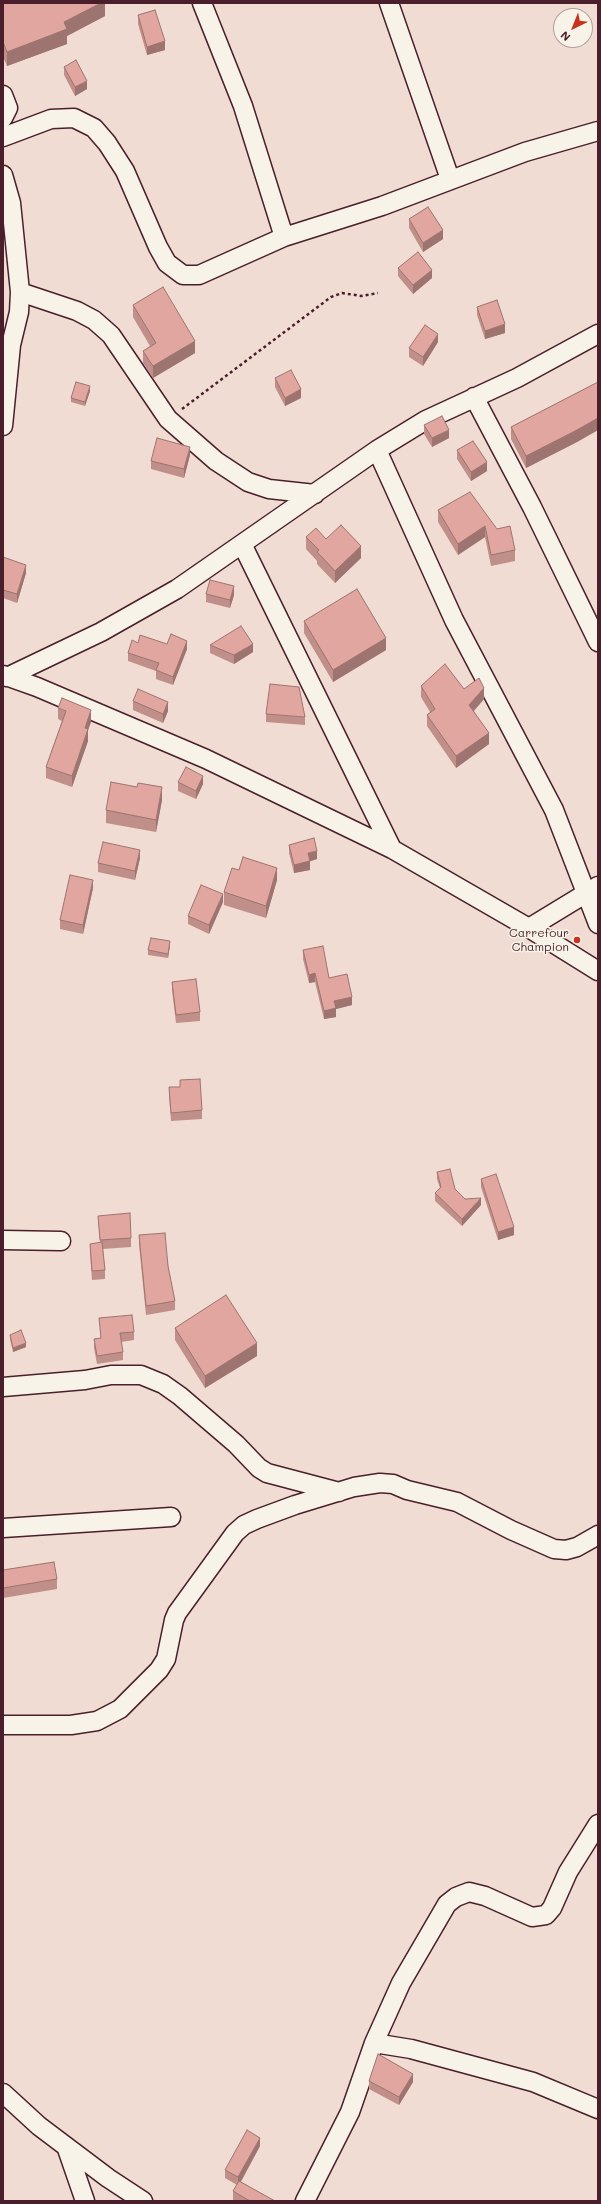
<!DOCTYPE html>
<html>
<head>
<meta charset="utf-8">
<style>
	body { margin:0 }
	#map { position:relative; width:601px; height:2204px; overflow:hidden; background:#f0dcd2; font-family:Mali,sans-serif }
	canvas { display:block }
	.frame { position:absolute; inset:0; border:4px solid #4a1f2b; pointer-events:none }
	.north { position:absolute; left:553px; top:8px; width:40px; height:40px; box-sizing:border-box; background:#f7f3e8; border:1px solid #b29e9c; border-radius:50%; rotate:223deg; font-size:11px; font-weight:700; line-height:16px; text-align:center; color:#4a1f2b }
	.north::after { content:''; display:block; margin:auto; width:14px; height:18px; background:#c8321e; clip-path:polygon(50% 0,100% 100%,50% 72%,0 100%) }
</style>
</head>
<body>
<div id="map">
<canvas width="601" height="2204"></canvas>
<div class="frame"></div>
<div class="north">N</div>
</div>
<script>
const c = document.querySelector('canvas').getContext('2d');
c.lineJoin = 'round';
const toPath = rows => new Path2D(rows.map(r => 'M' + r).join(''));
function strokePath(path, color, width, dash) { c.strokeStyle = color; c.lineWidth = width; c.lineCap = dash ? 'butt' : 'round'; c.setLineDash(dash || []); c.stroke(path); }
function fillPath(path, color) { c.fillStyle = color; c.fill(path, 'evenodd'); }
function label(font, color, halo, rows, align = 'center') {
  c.font = font + ' Mali,sans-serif'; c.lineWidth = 3; c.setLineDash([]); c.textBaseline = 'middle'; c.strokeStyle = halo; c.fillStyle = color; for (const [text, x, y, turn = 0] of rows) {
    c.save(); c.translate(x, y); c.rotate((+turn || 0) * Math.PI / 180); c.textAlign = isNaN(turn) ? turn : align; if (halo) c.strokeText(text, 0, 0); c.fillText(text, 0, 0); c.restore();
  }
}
const path = toPath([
	[182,409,331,297,342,293,361,296,378,293]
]);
const minor = toPath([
	[202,3,243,106,284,237],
	[389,3,450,179],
	[3,95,8,108,3,118],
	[3,137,51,119,74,118,94,128,107,143,125,171,158,247,167,263,183,275,199,275,284,237,382,206,525,152,598,131],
	[3,175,11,203,20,292,19,312,11,345,3,426],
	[20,292,77,311,94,320,111,335,168,419,216,461,248,482,269,489,315,494],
	[474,397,532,507,598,642],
	[377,450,454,620,554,810,598,924],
	[242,544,392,849],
	[3,675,37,687,206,759,392,849,529,928,598,971],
	[7,677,101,632,177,589,377,450,426,420,517,378,598,334],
	[529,928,598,886],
	[3,1240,61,1241],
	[3,1387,85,1380,111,1375,141,1375,163,1384,180,1396,236,1444,259,1468,267,1473,339,1492],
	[3,1528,171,1517],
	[3,1725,71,1725,97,1721,120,1709,159,1670,166,1659,174,1620,177,1613,235,1533,244,1525,257,1519,295,1505,354,1487,380,1483,393,1484,407,1490,457,1502,511,1530,554,1549,566,1550,577,1547,598,1535],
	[374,2043,411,2049,533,2082,598,2109],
	[3,2093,39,2126,108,2178,143,2201],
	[66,2146,85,2201],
	[305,2201,350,2112,374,2043,401,1983,447,1904,456,1897,469,1892,485,1896,532,1917,546,1915,552,1908,568,1872,598,1824]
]);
const wall = toPath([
	[3,3,105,3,105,16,67,36,67,44,7,66,3,57],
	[138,15,165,50,147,55,138,24],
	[64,67,87,89,75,96,64,75],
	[598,73,598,84,597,82,597,74],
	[409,219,443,239,423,252,409,228],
	[398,268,432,278,413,294,398,276],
	[133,305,195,353,153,378,143,363,143,351,150,346,133,317],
	[477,307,505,333,485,339,477,315],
	[438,342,423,366,409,357,409,348],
	[275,378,301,398,285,406,275,387],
	[598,382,598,430,577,442,526,468,511,439,511,427],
	[90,391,85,406,71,402,71,398],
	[424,425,449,438,432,447,424,434],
	[457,450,487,471,471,481,457,459],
	[190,455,184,478,151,469,151,461],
	[438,510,497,529,515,550,515,561,491,566,485,537,458,555,438,522],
	[306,537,326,539,361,558,335,583,317,564,317,561,306,549],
	[3,557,26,573,17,603,3,598],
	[206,594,234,595,230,608,206,602],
	[304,621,386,650,333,682,304,633],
	[138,643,167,644,187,649,173,685,156,679,156,671,128,661,128,653],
	[210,645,253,652,234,664,210,653],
	[421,686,464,689,484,699,474,711,489,744,456,768,427,726,427,715,430,712,421,697],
	[133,701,168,711,163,723,133,710],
	[58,708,91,722,88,730,88,741,72,787,46,778,46,767,62,721,58,719],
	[266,714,305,717,305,725,266,722],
	[178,782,203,784,196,799,178,791],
	[162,800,156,832,106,823,106,810],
	[289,845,317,859,310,861,310,870,294,873,289,853],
	[140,858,135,880,98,872,98,863],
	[239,870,277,880,266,918,224,905,224,892],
	[93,888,83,934,60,929,60,920],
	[223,902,209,934,188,924,188,916],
	[170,945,168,958,148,955,148,950],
	[303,950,329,978,352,1005,336,1009,336,1017,324,1019,315,982,309,983,303,959],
	[172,982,200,1012,200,1021,176,1023,172,990],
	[169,1087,202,1110,202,1119,171,1121,169,1096],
	[437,1172,465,1199,481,1205,462,1226,435,1201,435,1193,440,1188,437,1179],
	[481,1179,514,1235,498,1240,481,1187],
	[98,1216,131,1238,131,1247,103,1249,105,1270,105,1279,92,1280,90,1252,90,1244,100,1243],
	[139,1235,168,1266,175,1301,175,1310,146,1315,139,1244],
	[99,1318,134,1332,134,1340,121,1342,123,1352,123,1360,97,1364,94,1348,94,1339,101,1338],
	[175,1328,257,1356,205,1388,175,1340],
	[10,1335,26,1347,13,1352,10,1339],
	[3,1570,57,1579,57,1589,3,1598],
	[369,2081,413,2082,399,2105,369,2089],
	[260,2146,241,2182,275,2201,235,2201,233,2200,233,2191,237,2185,225,2178,225,2170]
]);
const shadedWall = toPath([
	[101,3,105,3,105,16,67,36,67,44,7,66,7,52],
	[165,41,165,50,147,55,147,47],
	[87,81,87,89,75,96,75,87],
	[443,230,443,239,423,252,423,243],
	[432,270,432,278,413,294,413,285],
	[505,324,505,333,485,339,485,331],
	[438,334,438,342,423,366,423,357],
	[195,341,195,353,153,378,153,366],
	[90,386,90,391,85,406,85,402],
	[301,389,301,398,285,406,285,398],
	[598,418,598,430,577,442,526,468,526,456],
	[449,430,449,438,432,447,432,438],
	[190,447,190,455,184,478,184,469],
	[487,462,487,471,471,481,471,472],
	[485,526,485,537,458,555,458,544],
	[361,546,361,558,335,583,335,571],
	[26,565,26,573,17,603,17,594],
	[234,586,234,595,230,608,230,600],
	[386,638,386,650,333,682,333,670],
	[187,641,187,649,173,685,173,677],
	[253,644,253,652,234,664,234,655],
	[484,688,484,699,469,716,469,705],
	[168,702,168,711,163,723,163,714],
	[91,710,91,722,88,730,88,741,72,787,72,776,85,728],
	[489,733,489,744,456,768,456,756],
	[203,776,203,784,196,799,196,791],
	[162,787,162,800,156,832,156,820],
	[140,850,140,858,135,880,135,871],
	[317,851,317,859,308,862,310,861,310,870,294,873,294,865,308,853],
	[277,868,277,880,266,918,266,906],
	[93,880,93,888,83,934,83,925],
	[223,894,223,902,209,934,209,925],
	[170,941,170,945,168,958,168,954],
	[315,973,315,982,309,983,309,975],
	[352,997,352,1005,336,1009,336,1017,324,1019,324,1011,334,1001],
	[481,1198,481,1205,462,1226,462,1219],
	[514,1227,514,1235,498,1240,498,1232],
	[26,1343,26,1347,13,1352,13,1348],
	[257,1343,257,1356,205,1388,205,1376],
	[413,2074,413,2082,399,2105,399,2097],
	[260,2138,260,2146,238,2186,238,2177]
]);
const building = toPath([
	[3,3,101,3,64,22,67,29,7,52,3,42,3,3],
	[155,10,165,41,147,47,138,15,155,10],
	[76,60,87,81,75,87,64,67,76,60],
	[428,207,443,230,423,243,409,219,428,207],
	[418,252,432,270,413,285,398,268,418,252],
	[163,287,195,341,153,366,143,351,156,343,133,305,163,287],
	[497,300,505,324,485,331,477,307,497,300],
	[425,325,438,334,423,357,409,348,425,325],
	[291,370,301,389,285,398,275,378,291,370],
	[76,382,90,386,85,402,71,398,76,382],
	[598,382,598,418,577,430,526,456,511,427,598,382],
	[442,416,449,430,432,438,424,425,442,416],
	[157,438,190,447,184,469,151,461,157,438],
	[473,441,487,462,471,472,457,450,473,441],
	[470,492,497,529,510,526,515,550,491,555,485,526,458,544,438,510,470,492],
	[341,525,361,546,335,571,317,552,319,550,306,537,316,528,326,539,341,525],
	[3,557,26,565,17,594,3,590,3,557],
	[210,580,234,586,230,600,206,594,210,580],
	[357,589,386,638,333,670,304,621,357,589],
	[241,626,253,644,234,655,210,645,241,626],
	[171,634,187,641,173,677,156,670,159,663,128,653,132,640,138,643,140,635,167,644,171,634],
	[445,664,464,689,479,678,484,688,469,705,489,733,456,756,427,715,435,709,421,686,445,664],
	[270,684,299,687,305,717,266,714,270,684],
	[138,689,168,702,163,714,133,701,138,689],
	[62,698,91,710,85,728,88,729,72,776,46,767,66,711,58,708,62,698],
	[186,767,203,776,196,791,178,782,186,767],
	[111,782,137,787,138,783,162,787,156,820,106,810,111,782],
	[314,838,317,851,308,853,310,861,294,865,289,845,314,838],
	[103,842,140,850,135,871,98,863,103,842],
	[243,857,277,868,266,906,224,892,232,868,239,870,243,857],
	[70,875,93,880,83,925,60,920,70,875],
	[201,885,223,894,209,925,188,916,201,885],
	[151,938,170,941,168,954,148,950,151,938],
	[323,946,329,978,347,974,352,997,334,1001,336,1008,324,1011,315,973,309,975,303,950,323,946],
	[196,979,200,1012,176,1015,172,982,196,979],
	[200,1079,202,1110,171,1113,169,1087,180,1087,180,1080,200,1079],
	[450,1169,455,1189,465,1199,481,1198,462,1219,435,1193,441,1187,437,1172,450,1169],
	[496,1174,514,1227,498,1232,481,1179,496,1174],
	[130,1213,131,1238,100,1240,98,1216,130,1213],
	[165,1233,168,1266,175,1301,146,1306,139,1235,165,1233],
	[102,1242,105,1270,92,1271,90,1244,102,1242],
	[226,1295,257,1343,205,1376,175,1328,226,1295],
	[132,1315,134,1332,120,1333,123,1352,97,1356,94,1339,101,1338,99,1318,132,1315],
	[21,1330,26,1343,13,1348,10,1335,21,1330],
	[54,1562,57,1579,3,1588,3,1570,54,1562],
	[378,2054,413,2074,399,2097,369,2081,378,2054],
	[247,2130,260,2138,238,2177,225,2170,247,2130],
	[239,2181,275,2201,250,2201,233,2191,239,2181]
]);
const markers = [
	[577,940,4,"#c8321e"]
];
const poiNames = [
	["Carrefour",569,933],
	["Champion",569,947]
];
strokePath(minor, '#4a1f2b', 21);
strokePath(path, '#4a1f2b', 2.5, [3, 3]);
strokePath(minor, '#f7f3e8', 18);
fillPath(wall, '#c18f89');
fillPath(shadedWall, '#9d746f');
fillPath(building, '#e0a69f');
strokePath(building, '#9d746f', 1);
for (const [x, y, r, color] of markers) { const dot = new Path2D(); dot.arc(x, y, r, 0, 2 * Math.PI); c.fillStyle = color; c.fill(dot); strokePath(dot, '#f7f3e8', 1.5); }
label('12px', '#4a1f2b', '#f7f3e8', poiNames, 'right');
</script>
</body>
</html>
